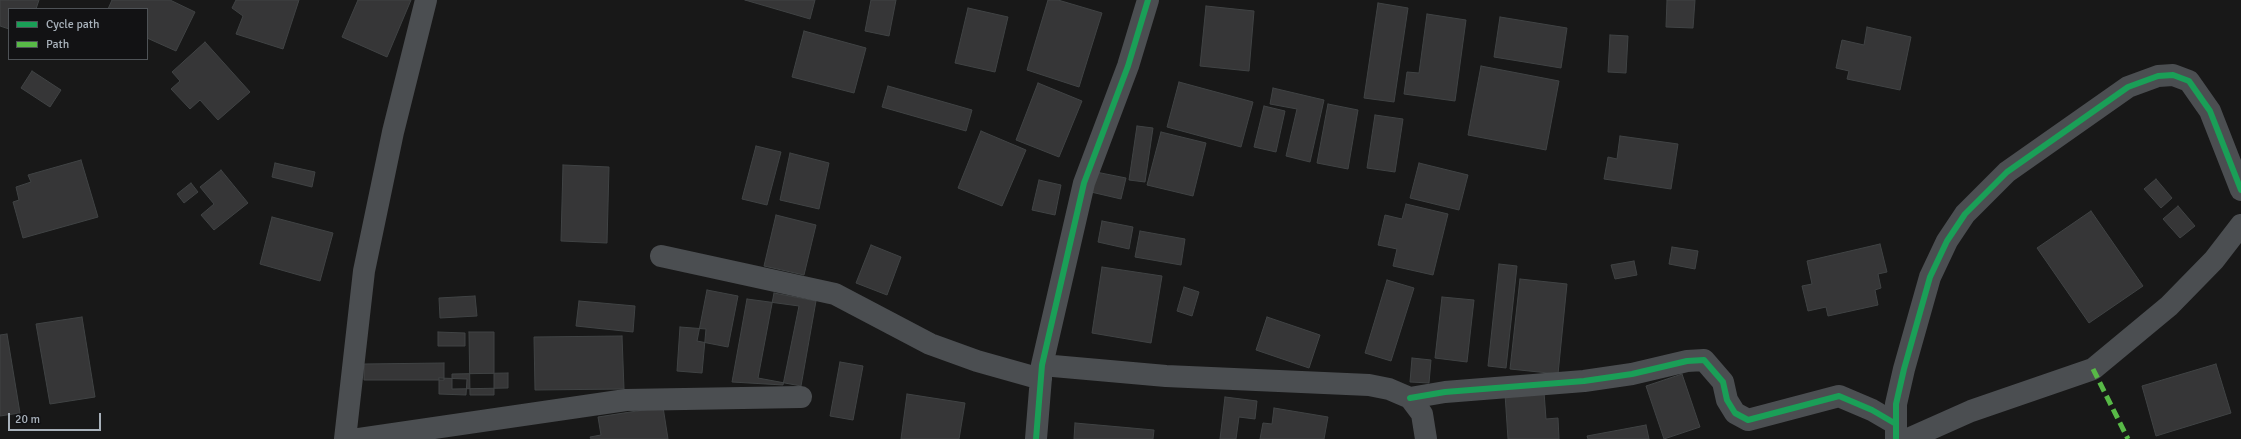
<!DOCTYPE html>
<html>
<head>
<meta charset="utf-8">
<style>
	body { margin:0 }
	#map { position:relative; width:2241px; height:439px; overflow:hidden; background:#181818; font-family:Signika,sans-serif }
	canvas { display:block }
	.legend { position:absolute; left:8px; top:8px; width:140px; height:52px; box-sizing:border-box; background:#121214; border:1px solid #4e5256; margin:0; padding:5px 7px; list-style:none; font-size:12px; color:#a8b1ba }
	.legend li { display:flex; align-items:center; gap:8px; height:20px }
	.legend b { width:20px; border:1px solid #4e5256 }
	.scale { position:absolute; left:8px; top:413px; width:93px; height:18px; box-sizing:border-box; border:2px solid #a8b1ba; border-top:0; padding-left:5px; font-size:12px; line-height:14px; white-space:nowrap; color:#a8b1ba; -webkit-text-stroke:3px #121214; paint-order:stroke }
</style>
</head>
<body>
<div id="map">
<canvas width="2241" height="439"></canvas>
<ul class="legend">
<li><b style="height:5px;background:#1a9f57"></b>Cycle path</li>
<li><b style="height:5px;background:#58b947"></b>Path</li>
</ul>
<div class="scale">20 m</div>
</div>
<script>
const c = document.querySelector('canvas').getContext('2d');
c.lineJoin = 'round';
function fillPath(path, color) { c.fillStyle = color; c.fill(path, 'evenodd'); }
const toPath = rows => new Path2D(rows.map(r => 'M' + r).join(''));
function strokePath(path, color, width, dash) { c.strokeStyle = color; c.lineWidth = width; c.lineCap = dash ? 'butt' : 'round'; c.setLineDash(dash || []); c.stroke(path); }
const building = toPath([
	[0,0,39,0,36,9,9,9,9,29,0,26,0,0],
	[112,0,170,0,195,12,176,51,147,38,147,9,108,9,112,0],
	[236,0,299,0,283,49,236,34,243,16,232,8,236,0],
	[358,0,411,0,387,57,342,37,358,0],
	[745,0,815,0,810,19,745,0],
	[871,0,896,0,889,36,865,31,871,0],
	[1048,0,1058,0,1102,13,1079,87,1027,70,1048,0],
	[1667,0,1695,0,1693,28,1666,27,1667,0],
	[1378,3,1408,8,1394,102,1364,98,1378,3],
	[1206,6,1254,11,1249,71,1200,66,1206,6],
	[968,8,1008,17,995,72,955,63,968,8],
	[1427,14,1466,20,1455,101,1404,94,1407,72,1419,73,1427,14],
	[1500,17,1567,28,1561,68,1494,57,1500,17],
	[1867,27,1911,37,1900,90,1847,79,1849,71,1836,68,1842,40,1864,45,1867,27],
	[804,31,866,48,854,93,792,77,804,31],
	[1610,35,1628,36,1626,73,1608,72,1610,35],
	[205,42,250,92,218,120,200,100,190,109,171,89,180,81,172,72,205,42],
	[1481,66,1559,81,1546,150,1468,135,1481,66],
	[32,71,61,90,50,107,21,88,32,71],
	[1179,82,1253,102,1241,147,1167,127,1179,82],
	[1038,83,1082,101,1059,157,1016,140,1038,83],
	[888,86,972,110,966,131,882,107,888,86],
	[1273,88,1324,100,1310,162,1286,156,1297,109,1270,104,1273,88],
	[1328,104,1358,110,1348,169,1317,163,1328,104],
	[1264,106,1285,111,1276,152,1254,147,1264,106],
	[1375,115,1403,119,1395,172,1367,168,1375,115],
	[1137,126,1153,128,1145,182,1129,180,1137,126],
	[981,131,1026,150,1002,206,958,188,981,131],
	[1161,132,1206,143,1193,196,1147,185,1161,132],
	[1620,136,1678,144,1671,189,1604,179,1608,157,1617,159,1620,136],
	[756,146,781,152,767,205,742,199,756,146],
	[790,153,829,163,819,209,780,200,790,153],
	[81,160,98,217,23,238,13,202,19,200,16,187,31,182,28,175,81,160],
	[275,163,315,172,312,187,272,177,275,163],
	[1419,163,1468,175,1459,210,1410,198,1419,163],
	[563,165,609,167,607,243,561,241,563,165],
	[221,170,248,203,214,230,201,215,214,204,200,187,221,170],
	[1096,172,1126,178,1121,199,1091,192,1096,172],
	[2156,179,2172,198,2161,208,2144,189,2156,179],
	[1039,180,1061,185,1055,215,1032,210,1039,180],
	[191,183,198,192,184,203,177,194,191,183],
	[1406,204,1448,214,1433,275,1393,266,1397,249,1378,245,1385,215,1402,219,1406,204],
	[2178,206,2195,226,2180,238,2163,219,2178,206],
	[2091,211,2143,286,2089,323,2037,248,2091,211],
	[776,215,816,225,804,275,764,266,776,215],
	[272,217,333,233,320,281,260,264,272,217],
	[1102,221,1133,227,1129,249,1098,242,1102,221],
	[1140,231,1185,239,1181,265,1135,257,1140,231],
	[1880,244,1887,272,1878,274,1881,288,1875,290,1878,305,1828,316,1826,307,1808,311,1802,286,1812,284,1807,261,1880,244],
	[871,245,901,257,887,295,856,283,871,245],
	[1672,247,1698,251,1695,269,1669,264,1672,247],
	[1634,261,1637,275,1615,279,1611,265,1634,261],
	[1499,264,1517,266,1506,368,1488,366,1499,264],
	[1102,267,1162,276,1151,343,1092,333,1102,267],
	[1520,279,1567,284,1558,374,1510,369,1520,279],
	[1387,280,1414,288,1391,361,1365,353,1387,280],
	[1184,287,1199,292,1192,316,1177,311,1184,287],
	[707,290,738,296,728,347,697,341,707,290],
	[774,293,816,301,801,386,758,378,774,293],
	[475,296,477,316,440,318,439,298,475,296],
	[1442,297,1474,300,1467,362,1435,358,1442,297],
	[747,299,799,306,783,385,732,382,747,299],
	[579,301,635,306,633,332,576,326,579,301],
	[82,317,95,397,50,404,36,324,82,317],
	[1267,317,1320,335,1309,368,1256,350,1267,317],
	[680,327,706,329,702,373,677,371,680,327],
	[438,332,465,333,465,346,438,346,438,332],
	[469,332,494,332,494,395,470,395,469,332],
	[7,334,20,413,0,416,0,335,7,334],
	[622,336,624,389,535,390,534,337,622,336],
	[1412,358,1431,360,1429,383,1410,382,1412,358],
	[840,362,863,366,853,420,830,416,840,362],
	[444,363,444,380,364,380,364,364,444,363],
	[2216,364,2231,413,2156,436,2142,386,2216,364],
	[508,373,508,388,452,389,452,374,508,373],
	[1682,374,1700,427,1664,439,1646,386,1682,374],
	[439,378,467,379,466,395,439,394,439,378],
	[1544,392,1546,419,1558,418,1559,439,1508,439,1505,394,1544,392],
	[907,394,965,403,959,439,901,439,907,394],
	[1225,397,1257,401,1255,419,1239,417,1236,439,1220,439,1225,397],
	[663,407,668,439,591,439,590,437,601,435,598,417,663,407],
	[1274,408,1328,417,1324,439,1260,439,1263,423,1272,424,1274,408],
	[1075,423,1154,430,1153,439,1074,439,1075,423],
	[1646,425,1649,439,1588,439,1587,436,1646,425]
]);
const minor = toPath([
	[661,256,835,294,930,344,977,361,1041,379],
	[1042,365,1166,376,1369,385,1389,389,1410,398,1422,414,1426,439],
	[1410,398,1445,392,1584,381,1632,374,1687,361,1704,360,1723,382,1727,400,1735,413,1748,420,1839,396,1872,410,1896,424],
	[345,439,364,271,393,132,426,0],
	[359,439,626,400,801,397],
	[1036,439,1042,365,1084,183,1128,66,1148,0],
	[1896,439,1896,404,1904,369,1930,277,1947,241,1965,214,2007,172,2128,87,2158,76,2173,75,2189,81,2210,111,2241,190],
	[1908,439,1971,411,2093,369,2169,306,2214,260,2241,225]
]);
const quiet = toPath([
	[2093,369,2128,439]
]);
const cycleway = toPath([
	[1410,398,1445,392,1584,381,1632,374,1687,361,1704,360,1723,382,1727,400,1735,413,1748,420,1839,396,1872,410,1896,424],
	[1036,439,1042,365,1084,183,1128,66,1148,0],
	[1896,439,1896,404,1904,369,1930,277,1947,241,1965,214,2007,172,2128,87,2158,76,2173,75,2189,81,2210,111,2241,190]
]);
fillPath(building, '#363637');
strokePath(building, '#404344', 1);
strokePath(minor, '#4b4e51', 22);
strokePath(quiet, '#58b947', 5, [10, 5]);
strokePath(cycleway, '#1a9f57', 6);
</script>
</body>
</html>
